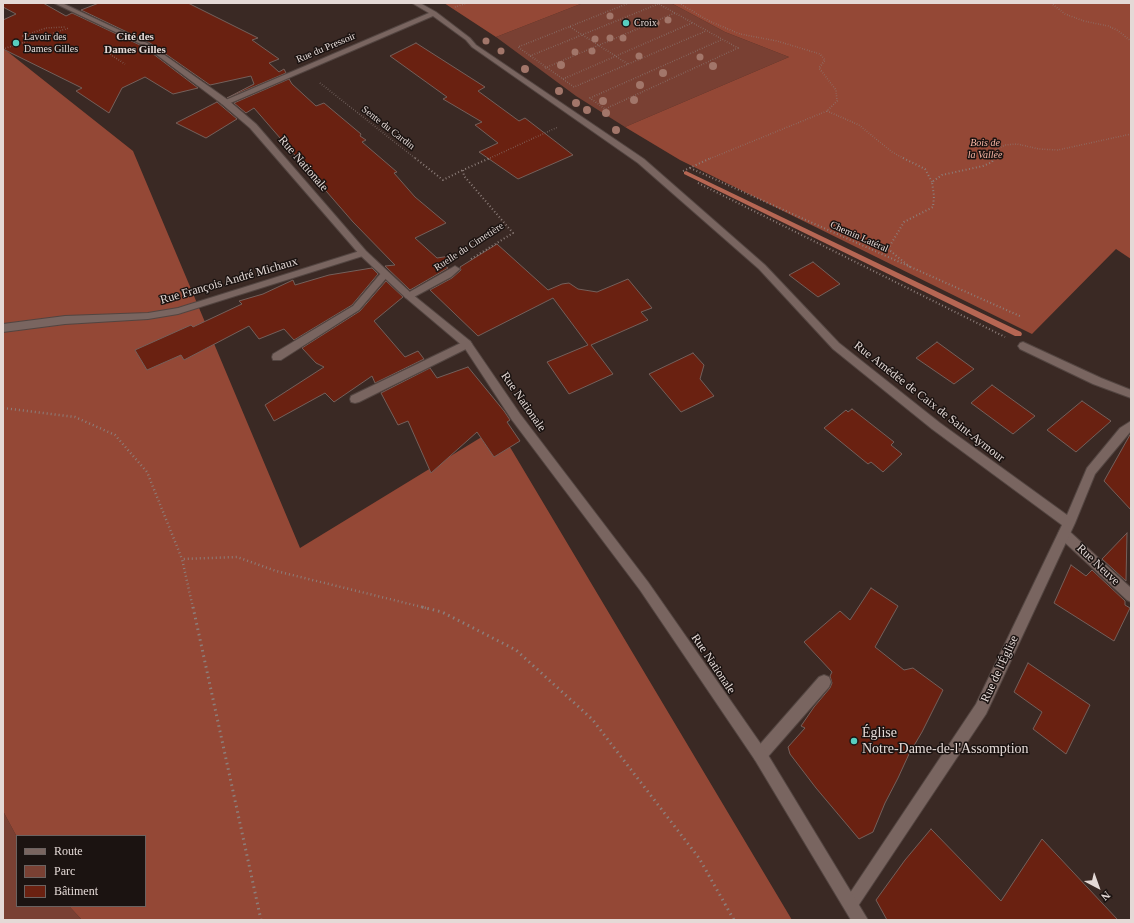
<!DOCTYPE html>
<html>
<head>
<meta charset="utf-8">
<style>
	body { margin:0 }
	#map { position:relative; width:1134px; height:923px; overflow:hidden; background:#3a2924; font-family:Georgia,serif }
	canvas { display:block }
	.frame { position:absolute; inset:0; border:4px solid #e4d9d6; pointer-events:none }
	.legend { position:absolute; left:16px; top:835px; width:130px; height:72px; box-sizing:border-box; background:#1b1311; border:1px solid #6b6260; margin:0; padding:5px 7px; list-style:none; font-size:12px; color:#e4d9d6 }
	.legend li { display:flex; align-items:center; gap:8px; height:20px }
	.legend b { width:20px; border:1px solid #6b6260 }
	.north { position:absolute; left:1078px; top:867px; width:40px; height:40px; -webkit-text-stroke:3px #1b1311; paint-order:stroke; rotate:139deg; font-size:11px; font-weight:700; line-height:16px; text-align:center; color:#e4d9d6 }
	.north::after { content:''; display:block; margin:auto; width:14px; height:18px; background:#e4d9d6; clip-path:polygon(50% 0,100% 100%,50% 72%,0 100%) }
</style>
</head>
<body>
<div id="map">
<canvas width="1134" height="923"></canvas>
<div class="frame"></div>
<ul class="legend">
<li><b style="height:5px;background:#796560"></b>Route</li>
<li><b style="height:11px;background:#794033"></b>Parc</li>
<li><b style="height:11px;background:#6a2111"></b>Bâtiment</li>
</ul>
<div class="north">N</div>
</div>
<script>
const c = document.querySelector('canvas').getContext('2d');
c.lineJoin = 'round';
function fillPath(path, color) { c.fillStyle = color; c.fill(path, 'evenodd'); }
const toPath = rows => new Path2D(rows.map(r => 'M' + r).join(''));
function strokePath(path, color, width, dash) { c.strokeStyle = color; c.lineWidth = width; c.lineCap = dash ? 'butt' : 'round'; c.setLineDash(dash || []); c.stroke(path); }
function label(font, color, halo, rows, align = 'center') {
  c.font = font + ' Georgia,serif'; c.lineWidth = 3; c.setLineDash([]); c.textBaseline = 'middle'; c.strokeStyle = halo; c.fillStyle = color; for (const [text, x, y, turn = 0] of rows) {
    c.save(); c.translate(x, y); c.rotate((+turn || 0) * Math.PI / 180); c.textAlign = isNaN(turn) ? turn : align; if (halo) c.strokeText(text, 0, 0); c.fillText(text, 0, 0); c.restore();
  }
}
const green = toPath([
	[583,3,671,3,725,32,789,57,625,127,576,96,496,37],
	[3,811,17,837,17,906,69,906,82,920,3,920]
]);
const forest = toPath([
	[444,3,583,3,496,37],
	[671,3,1131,3,1131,259,1116,249,1032,334,680,160,625,127,789,57,725,32],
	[3,48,133,151,300,548,498,427,792,920,82,920,69,906,145,906,145,836,17,837,3,811]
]);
const stream = toPath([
	[686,171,1021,332,1022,334,1021,336,1015,336,684,174,684,172,686,171]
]);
const building = toPath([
	[3,3,43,3,66,16,72,13,144,47,198,88,173,94,145,77,122,88,109,113,76,91,82,88,3,49,3,20,16,14,3,7,3,3],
	[99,3,188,3,258,38,252,40,279,59,269,63,279,72,284,69,286,73,227,98,254,84,251,76,210,85,150,43,81,10,99,3],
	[416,43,485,87,478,91,519,121,525,118,573,155,518,179,479,152,498,143,475,125,482,122,443,99,447,97,390,56,416,43],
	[289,79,292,84,316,106,324,103,361,134,360,136,366,140,362,142,397,172,394,173,415,197,446,223,415,238,437,258,457,255,444,265,448,268,410,290,385,266,395,265,353,222,254,108,246,113,234,103,289,79],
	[217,102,237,119,206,138,176,123,217,102],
	[497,244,548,290,562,284,569,283,578,289,597,292,628,279,652,308,641,312,648,320,591,345,613,374,569,394,547,362,588,345,553,298,478,336,430,290,452,278,461,270,460,267,497,244],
	[813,262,840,284,818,297,789,275,813,262],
	[372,268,378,274,352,305,294,340,284,329,259,339,249,326,184,360,181,355,147,370,135,350,191,325,193,327,242,304,239,301,263,294,293,280,295,285,329,275,372,268],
	[386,281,403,297,374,321,405,357,418,351,424,359,375,383,372,376,334,402,325,393,274,421,265,405,324,367,316,363,302,348,360,311,386,281],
	[937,342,974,369,954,384,916,358,937,342],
	[693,353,704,365,700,379,714,396,681,412,649,374,693,353],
	[468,367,504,411,510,420,507,422,520,441,494,457,477,432,431,473,408,421,398,425,381,393,430,368,437,378,468,367],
	[992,385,1035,416,1013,434,971,403,992,385],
	[1082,401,1111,421,1076,452,1047,430,1082,401],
	[852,409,894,442,891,445,902,454,883,472,871,462,868,464,824,428,846,410,848,412,852,409],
	[1131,433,1131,510,1104,481,1131,433],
	[1127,533,1126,581,1102,559,1127,533],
	[1071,565,1086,576,1092,570,1125,601,1125,605,1130,608,1114,641,1054,603,1071,565],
	[871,588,898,606,875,647,904,670,913,668,943,690,922,732,909,754,898,778,885,803,873,832,859,839,816,788,790,754,788,747,805,728,801,726,814,707,830,688,832,683,830,676,832,672,804,642,840,611,850,620,871,588],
	[1028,663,1090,705,1066,754,1033,729,1042,712,1014,692,1028,663],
	[931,829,1001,901,1042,839,1118,920,887,920,876,900,905,860,931,829]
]);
const pathFar3 = toPath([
	[629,3,518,47,574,87,706,31],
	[657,3,738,48,605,109,590,98,721,40],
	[679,3,709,21,740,34,777,41,820,54,825,60,819,68,836,90,837,101,827,111,709,159],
	[1051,3,1065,14,1084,21,1108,26,1117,30,1131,41],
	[455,7,468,3],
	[570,27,628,64],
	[27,34,33,40],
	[25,38,23,36,46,28,65,27],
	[106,46,106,50,111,55,125,64],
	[3,49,69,28],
	[530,56,658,4],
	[545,68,675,13],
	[563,79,692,23],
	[320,83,416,159],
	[827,111,859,125,892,152,905,159],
	[488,159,558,127],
	[993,159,997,149,1005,145,1017,144,1039,149,1058,150,1131,134]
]);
const pathFar2 = toPath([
	[415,158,443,180,463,170],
	[903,158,925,169,932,182],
	[690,168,1022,317],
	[683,171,711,158],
	[698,183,1005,337],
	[471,259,513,233,464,176,463,170,490,158],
	[910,267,888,249,904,222,933,207,934,196,932,182,942,175,983,166,992,162,994,158]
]);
const pathFar1 = toPath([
	[3,408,75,417,115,435,147,472,182,559],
	[193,608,182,559,237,557,276,571,426,608]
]);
const path = toPath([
	[193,607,261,920],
	[422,607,442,612,516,650,592,719,699,858,734,920]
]);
const service = toPath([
	[455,266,460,269,451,277,412,298,406,298,404,296,406,294,455,266],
	[385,271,390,274,388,276,359,310,281,360,273,360,272,357,273,354,353,306,382,272,385,271],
	[467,340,470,341,472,344,470,347,359,402,355,403,351,402,350,399,351,396,467,340],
	[1064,529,1068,530,1131,588,1131,602,1127,600,1060,538,1058,534,1060,530,1064,529],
	[824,675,829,677,831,682,829,687,765,760,760,762,755,760,753,755,755,750,819,677,824,675]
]);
const minor = toPath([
	[412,3,420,3,436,12,470,38,476,45,644,159,765,265,839,343,940,423,1067,515,1087,468,1120,428,1131,421,1131,431,1095,474,1075,523,986,714,856,909,851,912,846,909,843,904,846,899,976,704,1062,525,932,429,833,349,759,269,638,163,472,47,466,40,433,16,228,104,222,104,221,102,429,13,412,3],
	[363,250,367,253,366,255,178,314,148,319,65,324,3,332,3,324,65,316,148,313,178,308,363,250],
	[1023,342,1101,378,1131,390,1131,398,1093,384,1020,349,1018,346,1020,343,1023,342]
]);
const tertiary = toPath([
	[54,3,62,3,149,44,228,100,256,124,366,251,412,294,470,341,520,414,648,582,765,750,868,920,851,920,755,760,640,590,512,420,464,347,406,298,360,255,250,128,222,104,145,46,54,3]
]);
const trees = [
	[610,16,3.5],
	[668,20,3.5],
	[656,23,3.5],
	[644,24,3.5],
	[610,38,3.5],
	[623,38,3.5],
	[595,39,3.5],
	[486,41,3.5],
	[501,51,3.5],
	[592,51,3.5],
	[575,52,3.5],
	[639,56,3.5],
	[700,57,3.5],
	[561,65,4],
	[713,66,4],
	[525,69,4],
	[663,73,4],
	[640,85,4],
	[559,91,4],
	[634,100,4],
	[603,101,4],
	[576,103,4],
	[587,110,4],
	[606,113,4],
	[616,130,4]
];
const markers = [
	[626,23,4,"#58cebf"],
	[16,43,4,"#58cebf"],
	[854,741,4,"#58cebf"]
];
const farPoinames = [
	["Croix",634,23],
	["Lavoir des",24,37],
	["Dames Gilles",24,49]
];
const farStreetnames = [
	["Rue du Pressoir",326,48,-23],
	["Sente du Cardin",388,128,38],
	["Chemin Latéral",859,237,24],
	["Ruelle du Cimetière",469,247,-33]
];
const farParknames = [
	["Bois de",985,143],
	["la Vallée",985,155]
];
const farNeighbourhoodnames = [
	["Cité des",135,37],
	["Dames Gilles",135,50]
];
const streetNames = [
	["Rue Nationale",303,164,49],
	["Rue François André Michaux",229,281,-16],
	["Rue Nationale",523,402,55],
	["Rue Amédée de Caix de Saint-Aymour",929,402,38],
	["Rue Neuve",1098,565,43],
	["Rue Nationale",713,664,56],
	["Rue de l'Église",1000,669,-65]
];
const nearPoinames = [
	["Église",862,733],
	["Notre-Dame-de-l'Assomption",862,749]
];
fillPath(green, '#794033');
fillPath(forest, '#944836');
fillPath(stream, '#b66653');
fillPath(building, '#6a2111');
strokePath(building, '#74605b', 1);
strokePath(service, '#534541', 2);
strokePath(minor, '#534541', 2);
strokePath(tertiary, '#534541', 2);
strokePath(pathFar3, '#8d7e7a', 1.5, [0.5, 2]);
strokePath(pathFar2, '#8d7e7a', 2, [1, 2.5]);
strokePath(pathFar1, '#8d7e7a', 2.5, [1, 3]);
strokePath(path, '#8d7e7a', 3, [1.5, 4]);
fillPath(service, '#796560');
fillPath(minor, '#796560');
fillPath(tertiary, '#796560');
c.fillStyle = '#a2766a';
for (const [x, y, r] of trees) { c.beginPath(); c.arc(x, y, r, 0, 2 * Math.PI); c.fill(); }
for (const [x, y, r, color] of markers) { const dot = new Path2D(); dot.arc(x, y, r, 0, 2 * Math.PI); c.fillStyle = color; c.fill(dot); strokePath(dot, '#1b1311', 1.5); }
label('10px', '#e4d9d6', '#1b1311', farPoinames, 'left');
label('10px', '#e4d9d6', '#1b1311', farStreetnames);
label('italic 10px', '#f8b5a4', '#1b1311', farParknames);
label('bold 11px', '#e4d9d6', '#1b1311', farNeighbourhoodnames);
label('12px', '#e4d9d6', '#1b1311', streetNames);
label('14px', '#e4d9d6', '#1b1311', nearPoinames, 'left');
</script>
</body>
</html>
